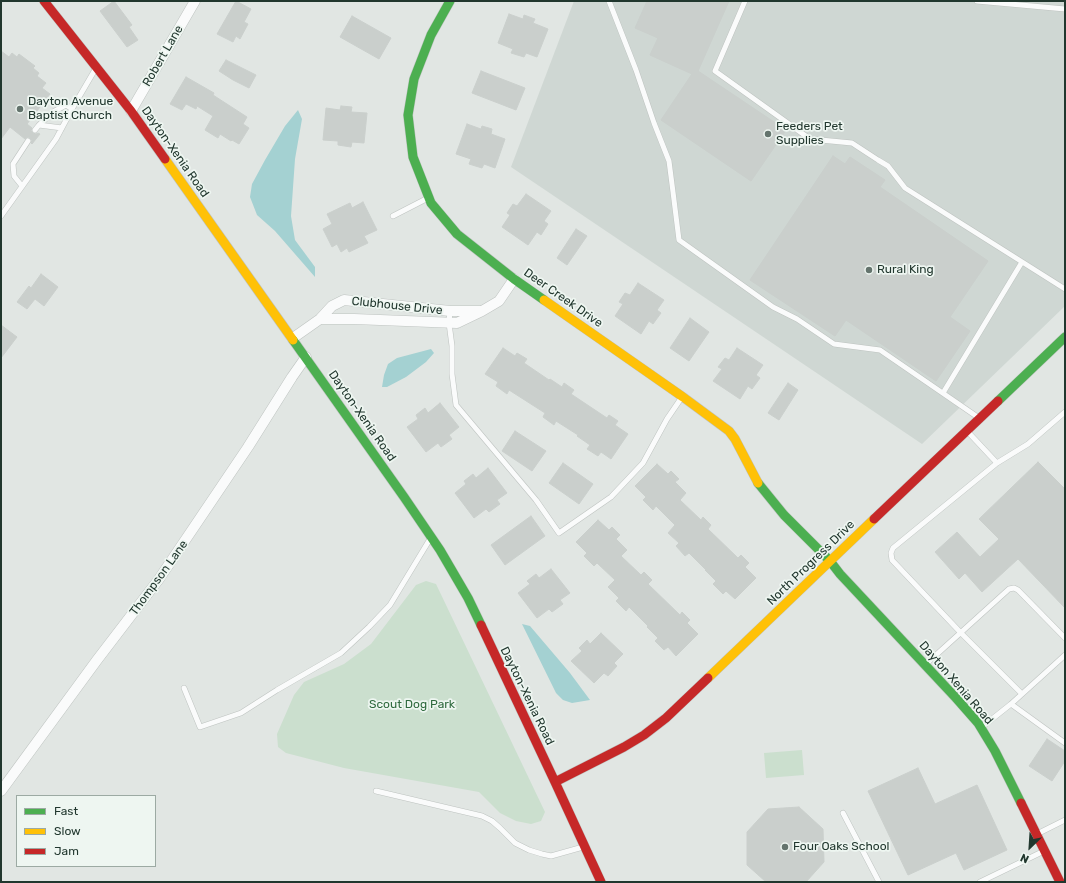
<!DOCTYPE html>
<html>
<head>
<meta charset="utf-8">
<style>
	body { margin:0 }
	#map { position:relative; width:1066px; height:883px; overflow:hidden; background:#e1e6e3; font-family:Rubik,sans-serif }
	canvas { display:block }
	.frame { position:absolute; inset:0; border:2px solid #21372e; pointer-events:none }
	.legend { position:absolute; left:16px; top:795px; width:140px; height:72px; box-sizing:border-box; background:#eef6f1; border:1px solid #9caaa3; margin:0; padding:5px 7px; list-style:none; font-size:12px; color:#21372e }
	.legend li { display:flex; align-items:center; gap:8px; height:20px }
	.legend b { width:20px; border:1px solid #9caaa3 }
	.north { position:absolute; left:1010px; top:827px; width:40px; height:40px; -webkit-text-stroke:3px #eef6f1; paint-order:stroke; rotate:205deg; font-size:11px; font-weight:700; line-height:16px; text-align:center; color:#21372e }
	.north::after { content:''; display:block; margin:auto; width:14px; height:18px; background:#21372e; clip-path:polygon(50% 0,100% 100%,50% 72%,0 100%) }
</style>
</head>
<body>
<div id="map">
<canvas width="1066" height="883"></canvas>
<div class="frame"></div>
<ul class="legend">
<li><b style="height:5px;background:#4caf50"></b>Fast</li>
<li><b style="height:5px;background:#ffc107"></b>Slow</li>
<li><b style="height:5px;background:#c62828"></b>Jam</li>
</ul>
<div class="north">N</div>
</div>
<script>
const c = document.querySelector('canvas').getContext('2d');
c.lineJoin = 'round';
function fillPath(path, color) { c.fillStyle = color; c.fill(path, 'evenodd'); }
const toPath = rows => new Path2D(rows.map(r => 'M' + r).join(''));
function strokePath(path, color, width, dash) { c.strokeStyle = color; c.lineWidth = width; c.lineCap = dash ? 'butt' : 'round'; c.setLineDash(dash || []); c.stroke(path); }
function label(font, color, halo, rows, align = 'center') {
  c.font = font + ' Rubik,sans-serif'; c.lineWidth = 3.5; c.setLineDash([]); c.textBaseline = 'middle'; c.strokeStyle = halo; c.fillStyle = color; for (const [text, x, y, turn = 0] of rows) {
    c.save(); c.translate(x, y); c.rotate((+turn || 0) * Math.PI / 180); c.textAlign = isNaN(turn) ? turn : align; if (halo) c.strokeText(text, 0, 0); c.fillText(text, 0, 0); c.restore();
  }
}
const built = toPath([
	[574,1,1065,1,1065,306,922,444,511,167]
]);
const green = toPath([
	[426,581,436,584,545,812,541,821,531,824,516,821,500,813,479,792,344,768,286,753,278,747,277,734,294,695,304,682,344,664,371,644,416,585],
	[802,750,804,775,766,778,764,753]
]);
const water = toPath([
	[298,110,302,119,295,159,291,216,295,240,315,267,315,277,275,231,257,215,250,197,252,184,265,160,285,126],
	[431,349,434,353,426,362,406,377,387,387,382,387,384,375,388,364,397,358],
	[522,624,530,626,570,673,590,700,572,703,563,700,556,693]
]);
const building = toPath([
	[114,1,132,25,129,27,138,40,127,47,100,11,114,1],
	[236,1,251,9,244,22,248,24,240,39,236,36,233,42,217,34,236,1],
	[647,1,729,1,698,71,786,130,751,181,661,120,692,74,650,55,658,38,635,28,647,1],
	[509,14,523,19,524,15,535,19,533,23,548,29,537,57,526,53,524,57,511,53,513,49,498,43,509,14],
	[352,16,391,38,379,59,340,37,352,16],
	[1,51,9,57,12,53,17,57,19,54,35,66,33,68,39,73,37,76,46,83,42,88,50,94,27,124,32,128,31,131,33,133,36,134,38,133,40,134,32,144,31,143,32,140,30,138,28,137,25,139,10,127,1,139,1,51],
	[226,60,256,75,249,88,233,80,219,71,226,60],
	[481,71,525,88,516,110,472,93,481,71],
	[186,77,214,93,213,95,247,117,243,124,249,128,239,144,232,140,231,141,220,134,218,138,205,130,213,116,197,106,196,109,186,104,182,110,170,104,186,77],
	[341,106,352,107,351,112,367,113,364,143,352,142,351,147,338,145,338,141,323,140,326,108,340,110,341,106],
	[467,124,481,129,482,126,492,129,491,134,505,139,495,168,484,164,482,168,469,164,471,159,456,154,467,124],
	[833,156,845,164,850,157,885,180,880,187,988,261,950,317,970,331,936,381,846,320,835,336,750,280,833,156],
	[526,194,551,211,544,221,548,224,541,235,537,232,528,245,502,227,510,215,507,213,513,204,517,206,526,194],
	[363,202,377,230,364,236,368,243,349,252,347,248,341,252,337,244,332,247,323,229,332,224,327,214,350,203,352,208,363,202],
	[576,229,587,236,567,265,557,258,576,229],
	[41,274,58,287,44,306,35,299,27,309,17,302,29,286,31,288,41,274],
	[638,283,664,300,657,310,661,313,653,324,649,321,641,334,615,316,623,304,619,302,625,293,630,295,638,283],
	[690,318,709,332,689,361,670,348,690,318],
	[1,325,17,337,1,358,1,325],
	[503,348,515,356,517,353,527,359,524,363,549,380,550,379,562,387,564,383,574,390,571,394,607,418,609,415,618,421,615,425,628,434,611,459,601,452,598,456,587,449,590,445,577,436,578,435,556,421,554,425,543,417,545,413,509,390,507,394,496,386,498,382,485,374,503,348],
	[737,348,763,365,756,375,760,378,752,389,748,386,740,399,713,381,722,369,718,367,725,358,729,360,737,348],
	[788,383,798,390,779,420,768,413,788,383],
	[440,403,459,427,449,435,452,439,441,447,438,443,426,452,407,427,418,419,416,415,425,408,428,413,440,403],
	[515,431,546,451,532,471,502,451,515,431],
	[1038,462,1065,489,1065,608,1018,559,982,592,965,573,959,579,935,552,957,532,980,557,999,539,979,519,1038,462],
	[563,463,593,484,579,504,549,483,563,463],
	[657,464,668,474,671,471,679,479,675,482,686,493,680,500,701,520,703,517,711,525,708,529,738,558,741,555,749,563,745,567,756,578,735,599,726,591,723,594,713,584,716,581,705,570,706,570,689,553,685,556,676,546,679,543,668,533,675,525,656,506,653,510,643,500,646,497,635,486,657,464],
	[488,468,507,493,497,500,500,504,489,512,486,509,474,518,455,493,466,484,464,481,473,474,476,478,488,468],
	[531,516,545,536,505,565,491,545,531,516],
	[598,520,609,530,612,527,620,535,616,539,627,550,621,556,641,575,644,572,652,580,648,584,680,615,682,612,690,620,687,623,698,634,676,656,668,647,664,650,655,641,658,638,647,627,648,626,629,607,626,611,616,601,619,598,608,587,615,580,597,563,594,566,584,556,587,553,576,542,598,520],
	[551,569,570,593,560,600,563,604,552,612,549,609,537,618,518,593,530,584,527,581,536,574,539,578,551,569],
	[601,633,623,654,614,663,617,666,608,676,604,673,594,683,571,661,582,651,579,648,587,640,590,644,601,633],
	[1047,739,1065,751,1065,761,1052,781,1029,766,1047,739],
	[918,768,935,804,977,785,1007,850,964,870,956,853,908,875,868,791,918,768],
	[799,807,823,829,824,862,806,882,766,882,747,865,747,832,768,809,799,807]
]);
const lane = toPath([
	[609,1,636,70,654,123,669,161,673,192,679,240,773,307,797,319,834,344,880,350,979,418],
	[745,1,715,71,810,139,852,143,878,160,888,166,905,188,1065,289],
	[977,1,1065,9],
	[39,125,53,112,66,105,72,109],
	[35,130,39,125,62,128],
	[22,186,14,176,13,164,28,141],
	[1,216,56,139,72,109,96,68],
	[393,216,428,198],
	[450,311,449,323,452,346,452,374,456,405,536,500,559,533,611,497,643,463,667,419,682,397],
	[943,393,1022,262],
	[968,432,997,463,893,548,891,553,892,560,961,633,1022,694],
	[997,463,1028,444,1065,412],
	[926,664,1009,589,1014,588,1018,590,1065,638],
	[184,688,200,727,241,713,277,690,341,653,369,627,390,605,430,539],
	[1011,704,1065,655],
	[982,727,1011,704,1065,743],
	[376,791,482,816,492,821,500,828,515,843,529,850,542,854,551,856,583,847],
	[843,813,879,882],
	[1037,834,1065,820],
	[980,882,1044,851]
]);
const street = toPath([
	[131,111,195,1],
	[320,319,354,319,457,323,482,311,499,301,514,279],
	[293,338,320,319,332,306,344,300,450,311,480,311],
	[1,791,97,660,159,579,248,447,292,377,306,357]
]);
const fast = toPath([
	[450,1,431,35,414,79,408,115,413,157,431,203,457,234,514,279,544,300],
	[293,340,404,497,440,550,468,598,481,625],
	[998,401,1065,337],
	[758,483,784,515,830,561,840,574,956,698,978,723,995,751,1021,803]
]);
const slow = toPath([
	[165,159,293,340],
	[544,300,683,397,729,431,735,439,758,483],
	[708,678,874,519]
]);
const jam = toPath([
	[44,1,131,111,165,159],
	[874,519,998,401],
	[481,625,555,782,601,882],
	[555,782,624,747,644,735,666,718,708,678],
	[1021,803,1060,882]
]);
const markers = [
	[20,109,4,"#64746d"],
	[768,134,4,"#64746d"],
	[869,270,4,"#64746d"],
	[785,847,4,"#64746d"]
];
const streetNames = [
	["Robert Lane",163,56,-60],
	["Dayton-Xenia Road",175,152,55],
	["Deer Creek Drive",563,298,35],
	["Clubhouse Drive",397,306,6],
	["Dayton-Xenia Road",362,416,55],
	["North Progress Drive",811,563,-44],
	["Thompson Lane",159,578,-54],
	["Dayton Xenia Road",956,683,49],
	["Dayton-Xenia Road",527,696,64]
];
const poiNames = [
	["Dayton Avenue",28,102],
	["Baptist Church",28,116],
	["Feeders Pet",776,127],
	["Supplies",776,141],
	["Rural King",877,270],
	["Four Oaks School",793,847]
];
const parkNames = [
	["Scout Dog Park",412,705]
];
fillPath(built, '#cfd7d3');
fillPath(green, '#cbdfce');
fillPath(water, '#a4d1d2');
fillPath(building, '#cacfcc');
strokePath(building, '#cacfcc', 1);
strokePath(lane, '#bec3c0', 6);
strokePath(street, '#bec3c0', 11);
strokePath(fast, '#bec3c0', 10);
strokePath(slow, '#bec3c0', 10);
strokePath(jam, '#bec3c0', 10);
strokePath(lane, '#fafbfb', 5);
strokePath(street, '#fafbfb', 10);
strokePath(fast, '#4caf50', 9);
strokePath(slow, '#ffc107', 9);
strokePath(jam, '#c62828', 9);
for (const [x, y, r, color] of markers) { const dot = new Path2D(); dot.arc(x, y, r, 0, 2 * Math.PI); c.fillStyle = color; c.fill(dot); strokePath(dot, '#eef6f1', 1.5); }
label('12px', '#21372e', '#eef6f1', streetNames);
label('12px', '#21372e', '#eef6f1', poiNames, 'left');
label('12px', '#2f6a3e', '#eef6f1', parkNames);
</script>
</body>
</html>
